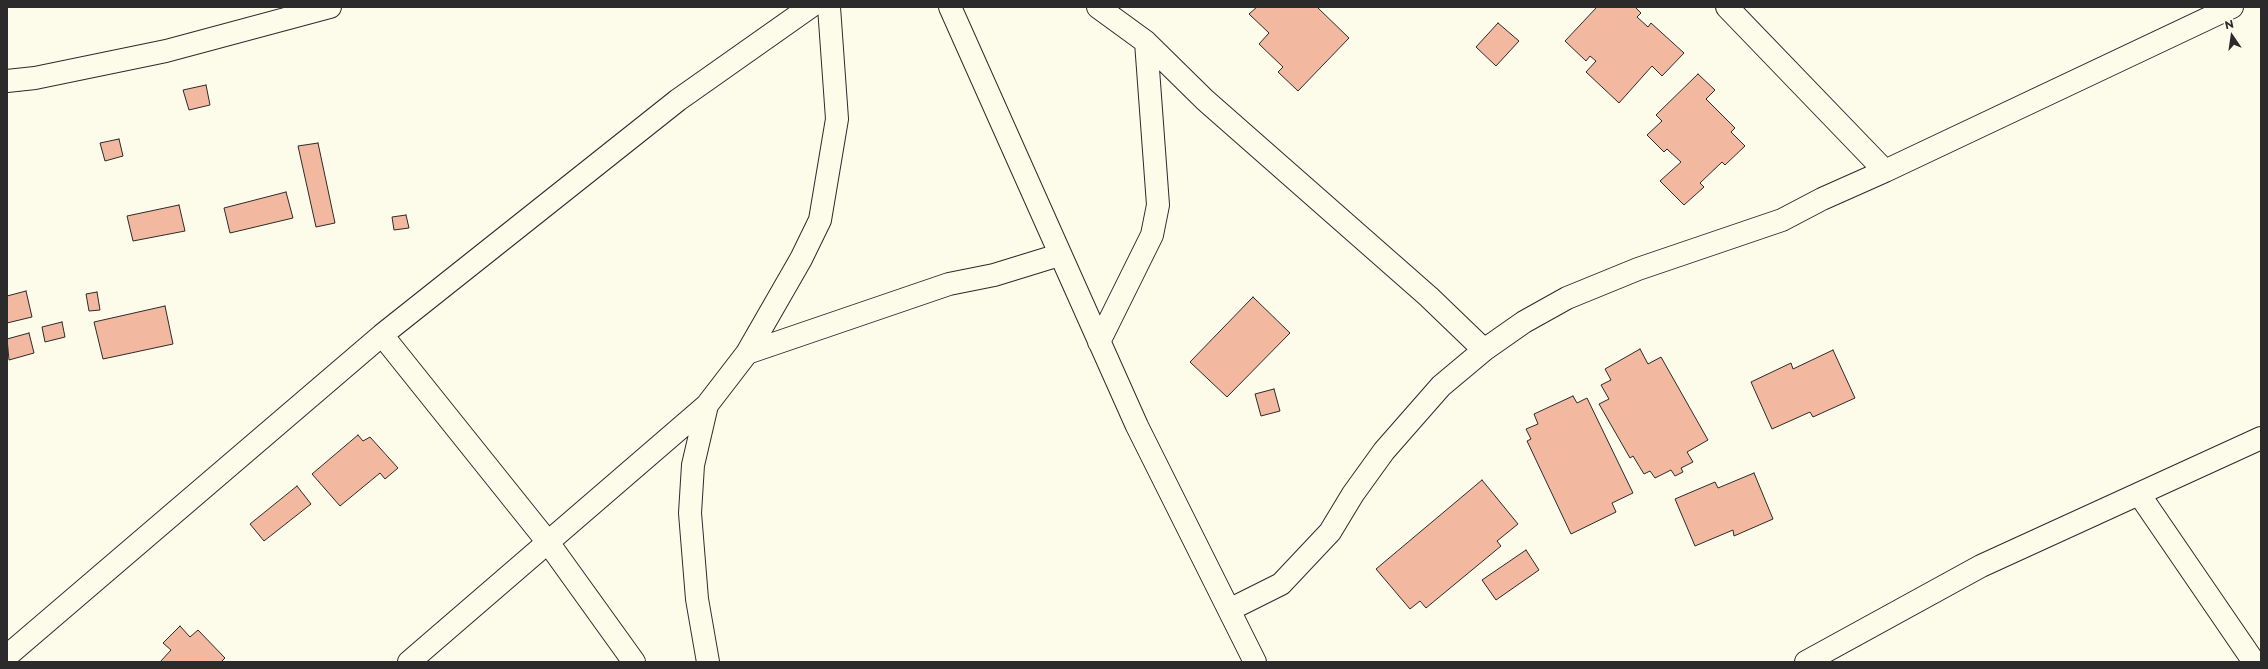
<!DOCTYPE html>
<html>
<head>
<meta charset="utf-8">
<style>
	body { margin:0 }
	#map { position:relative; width:2268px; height:669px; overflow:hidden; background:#fdfbea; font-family:Montserrat,sans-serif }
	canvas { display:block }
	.frame { position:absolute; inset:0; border:8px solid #2b2b2b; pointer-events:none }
	.north { position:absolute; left:2212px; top:16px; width:40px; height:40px; -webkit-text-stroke:3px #fdfbea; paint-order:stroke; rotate:347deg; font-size:11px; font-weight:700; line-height:16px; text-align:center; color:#2b2b2b }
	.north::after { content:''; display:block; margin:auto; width:14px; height:18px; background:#2b2b2b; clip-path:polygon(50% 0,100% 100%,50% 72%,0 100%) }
</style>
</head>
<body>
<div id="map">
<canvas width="2268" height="669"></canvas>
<div class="frame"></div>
<div class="north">N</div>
</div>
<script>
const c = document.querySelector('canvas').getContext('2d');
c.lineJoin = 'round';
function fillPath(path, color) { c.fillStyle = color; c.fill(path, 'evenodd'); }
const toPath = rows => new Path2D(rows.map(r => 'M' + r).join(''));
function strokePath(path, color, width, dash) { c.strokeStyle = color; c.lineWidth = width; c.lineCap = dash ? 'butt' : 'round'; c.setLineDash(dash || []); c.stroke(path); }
const building = toPath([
	[1257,7,1317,7,1349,38,1298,91,1278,72,1283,67,1259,44,1269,33,1249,14,1257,7],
	[1597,7,1635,7,1641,13,1637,17,1648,27,1651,23,1684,53,1662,76,1652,66,1619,103,1586,72,1596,61,1590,56,1586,61,1565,41,1597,7],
	[1498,23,1519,41,1496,66,1476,47,1498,23],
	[1698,74,1715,90,1706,99,1735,128,1731,132,1745,146,1725,165,1722,162,1700,183,1704,187,1684,205,1660,181,1681,162,1667,149,1664,152,1647,135,1662,121,1656,115,1698,74],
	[206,85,210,105,189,110,183,90,206,85],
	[119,139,123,156,105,161,100,143,119,139],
	[318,143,335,223,316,227,298,146,318,143],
	[286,192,293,218,230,233,224,208,286,192],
	[179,205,185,231,133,241,127,216,179,205],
	[406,215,409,228,394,230,392,217,406,215],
	[26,291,32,317,7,323,7,296,26,291],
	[97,292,100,310,89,311,86,294,97,292],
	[1253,297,1290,333,1227,397,1190,362,1253,297],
	[165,306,173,344,103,359,94,322,165,306],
	[62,322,65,337,45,342,42,327,62,322],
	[29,333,34,353,9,360,7,339,29,333],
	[1640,349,1648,364,1661,357,1708,440,1687,452,1693,462,1681,468,1683,472,1675,476,1671,470,1655,478,1650,471,1644,474,1633,456,1630,458,1599,404,1609,399,1601,385,1611,380,1605,369,1640,349],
	[1833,350,1855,398,1813,417,1810,412,1772,429,1751,382,1791,363,1793,369,1833,350],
	[1274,389,1280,411,1261,416,1255,394,1274,389],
	[1573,396,1577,403,1587,398,1633,493,1612,503,1616,512,1571,534,1527,441,1531,439,1526,429,1538,424,1534,414,1573,396],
	[358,435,363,441,370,437,398,468,385,479,380,473,340,506,312,474,358,435],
	[1754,473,1773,519,1734,536,1733,530,1695,546,1675,499,1715,482,1718,488,1754,473],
	[1482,480,1518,524,1497,541,1501,546,1426,608,1420,601,1410,609,1376,569,1482,480],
	[297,486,311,504,264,541,250,524,297,486],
	[1526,550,1539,570,1496,600,1482,580,1526,550],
	[180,626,190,637,198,630,225,658,221,662,160,662,171,650,163,643,180,626]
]);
const minor = toPath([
	[950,7,1137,426,1255,662],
	[1098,7,1146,42,1205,100,1429,297,1484,350],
	[7,81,35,78,166,51,330,7],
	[1885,171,2232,7],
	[382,335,547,541,634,662],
	[1099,342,1152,235,1158,205,1146,42],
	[747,353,949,284,994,275,1059,255],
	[707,405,693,465,690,513,697,599,708,662],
	[2139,494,2254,662],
	[1229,610,1281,584,1330,532,1353,494,1384,451,1441,386,1484,350,1524,322,1567,298,1638,269,1782,220,1822,199,1885,171,1727,7],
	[7,656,382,335,678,100,810,7],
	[409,662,707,405,747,353,801,259,820,220,837,119,829,7],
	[1806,662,1981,566,2261,438]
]);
fillPath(building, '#f2b8a0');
strokePath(building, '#2b2b2b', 1);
strokePath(minor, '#2b2b2b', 24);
strokePath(minor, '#fdfbea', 22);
</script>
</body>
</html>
